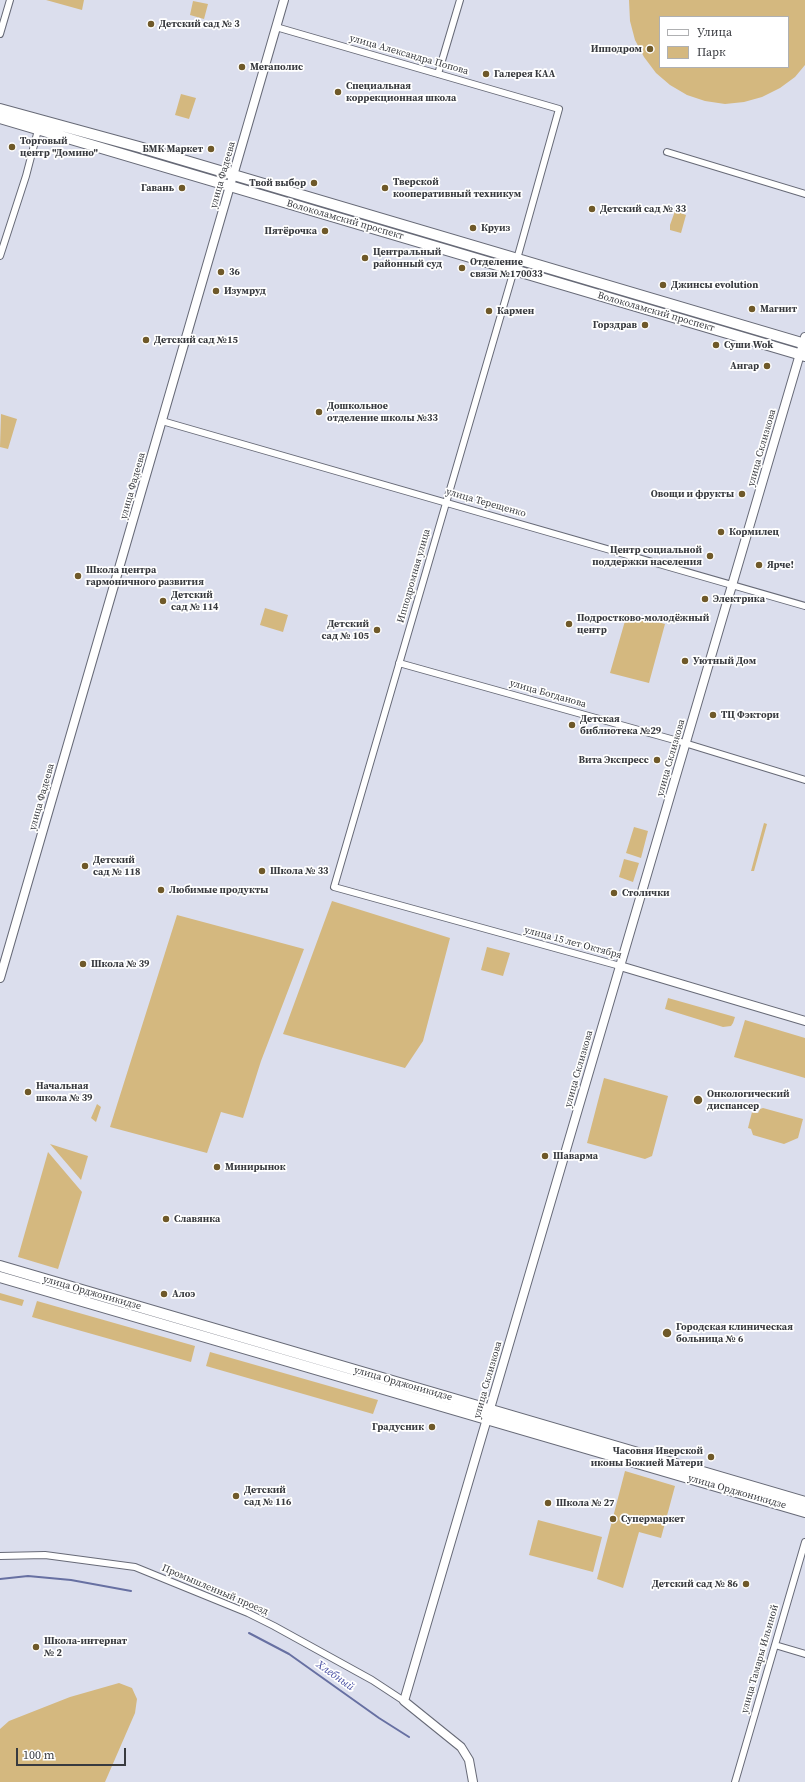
<!DOCTYPE html>
<html>
<head>
<meta charset="utf-8">
<style>
	body { margin:0 }
	#map { position:relative; width:805px; height:1782px; overflow:hidden; background:#dbdeed; font-family:"Source Serif 4",serif }
	canvas { display:block }
	.legend { position:absolute; left:659px; top:16px; width:130px; height:52px; box-sizing:border-box; background:#fff; border:1px solid #afb0b2; margin:0; padding:5px 7px; list-style:none; font-size:12px; color:#383a3f }
	.legend li { display:flex; align-items:center; gap:8px; height:20px }
	.legend b { width:20px; border:1px solid #afb0b2 }
	.scale { position:absolute; left:16px; top:1748px; width:110px; height:18px; box-sizing:border-box; border:2px solid #383a3f; border-top:0; padding-left:5px; font-size:12px; line-height:14px; white-space:nowrap; color:#383a3f; -webkit-text-stroke:3px #fff; paint-order:stroke }
</style>
</head>
<body>
<div id="map">
<canvas width="805" height="1782"></canvas>
<ul class="legend">
<li><b style="height:5px;background:#fff"></b>Улица</li>
<li><b style="height:11px;background:#d4b87f"></b>Парк</li>
</ul>
<div class="scale">100 m</div>
</div>
<script>
const c = document.querySelector('canvas').getContext('2d');
c.lineJoin = 'round';
function fillPath(path, color) { c.fillStyle = color; c.fill(path, 'evenodd'); }
const toPath = rows => new Path2D(rows.map(r => 'M' + r).join(''));
function strokePath(path, color, width, dash) { c.strokeStyle = color; c.lineWidth = width; c.lineCap = dash ? 'butt' : 'round'; c.setLineDash(dash || []); c.stroke(path); }
function label(font, color, halo, rows, align = 'center') {
  c.font = font + ' "Source Serif 4",serif'; c.lineWidth = 3.5; c.setLineDash([]); c.textBaseline = 'middle'; c.strokeStyle = halo; c.fillStyle = color; for (const [text, x, y, turn = 0] of rows) {
    c.save(); c.translate(x, y); c.rotate((+turn || 0) * Math.PI / 180); c.textAlign = isNaN(turn) ? turn : align; if (halo) c.strokeText(text, 0, 0); c.fillText(text, 0, 0); c.restore();
  }
}
const green = toPath([
	[46,0,84,0,82,10],
	[629,0,805,0,805,65,795,77,780,88,762,97,744,102,725,104,705,101,687,95,670,85,656,73,644,57,635,40,630,21],
	[660,17,788,17,788,67,660,67],
	[193,1,208,4,204,19,190,15],
	[181,94,196,98,189,119,175,115],
	[675,211,686,215,681,233,670,230,670,225],
	[1,414,17,419,8,449,0,447],
	[265,608,288,615,283,632,260,625],
	[627,614,665,624,649,683,610,673],
	[764,823,767,824,754,871,751,871],
	[634,827,648,831,641,858,626,853],
	[624,859,639,863,633,882,619,877],
	[332,901,450,938,423,1041,405,1068,283,1034],
	[177,915,304,949,261,1061,243,1118,221,1112,207,1153,110,1127],
	[487,947,510,953,503,976,481,970],
	[668,998,735,1017,733,1023,731,1026,723,1027,665,1009],
	[745,1020,805,1038,805,1078,734,1057],
	[604,1078,668,1096,652,1156,645,1159,587,1143],
	[97,1104,101,1107,96,1122,91,1118],
	[763,1108,803,1119,798,1138,784,1144,753,1135,751,1129,748,1128,752,1112,758,1113,760,1109],
	[50,1144,88,1156,81,1180],
	[48,1152,82,1192,58,1269,18,1257],
	[0,1293,24,1300,22,1306,0,1300],
	[37,1301,195,1346,191,1362,32,1317],
	[210,1352,378,1400,373,1414,206,1366],
	[625,1471,675,1486,661,1538,639,1532,623,1588,597,1579],
	[538,1520,602,1537,593,1572,529,1555],
	[119,1683,132,1688,137,1699,135,1713,105,1782,0,1782,0,1729,9,1721,70,1697]
]);
const stream = toPath([
	[0,1579,28,1576,71,1580,131,1591],
	[249,1633,289,1654,379,1718,409,1737]
]);
const minor = toPath([
	[276,27,559,109,517,259],
	[0,34,10,0],
	[438,74,460,0],
	[667,152,805,194],
	[0,256,26,176,38,130],
	[514,270,334,887,620,966],
	[162,421,805,606],
	[399,663,678,741,805,780],
	[0,1556,45,1555,135,1567,248,1613,274,1626,372,1680,404,1701],
	[775,1645,805,1654],
	[735,1782,805,1542]
]);
const tertiary = toPath([
	[620,966,805,1021],
	[0,978,284,0],
	[473,1782,469,1760,461,1747,404,1701,805,337]
]);
const primary = toPath([
	[0,109,139,147,805,344],
	[0,118,805,356],
	[0,1266,805,1502],
	[0,1277,805,1512]
]);
const markers = [
	[151,24,4,"#6f5929"],
	[650,49,4,"#6f5929"],
	[242,67,4,"#6f5929"],
	[486,74,4,"#6f5929"],
	[338,92,4,"#6f5929"],
	[12,147,4,"#6f5929"],
	[211,149,4,"#6f5929"],
	[314,183,4,"#6f5929"],
	[182,188,4,"#6f5929"],
	[385,188,4,"#6f5929"],
	[592,209,4,"#6f5929"],
	[473,228,4,"#6f5929"],
	[325,231,4,"#6f5929"],
	[365,258,4,"#6f5929"],
	[462,268,4,"#6f5929"],
	[221,272,4,"#6f5929"],
	[663,285,4,"#6f5929"],
	[216,291,4,"#6f5929"],
	[752,309,4,"#6f5929"],
	[489,311,4,"#6f5929"],
	[645,325,4,"#6f5929"],
	[146,340,4,"#6f5929"],
	[716,345,4,"#6f5929"],
	[767,366,4,"#6f5929"],
	[319,412,4,"#6f5929"],
	[742,494,4,"#6f5929"],
	[721,532,4,"#6f5929"],
	[710,556,4,"#6f5929"],
	[759,565,4,"#6f5929"],
	[78,576,4,"#6f5929"],
	[705,599,4,"#6f5929"],
	[163,601,4,"#6f5929"],
	[569,624,4,"#6f5929"],
	[377,630,4,"#6f5929"],
	[685,661,4,"#6f5929"],
	[713,715,4,"#6f5929"],
	[572,725,4,"#6f5929"],
	[657,760,4,"#6f5929"],
	[85,866,4,"#6f5929"],
	[262,871,4,"#6f5929"],
	[161,890,4,"#6f5929"],
	[614,893,4,"#6f5929"],
	[83,964,4,"#6f5929"],
	[28,1092,4,"#6f5929"],
	[698,1100,5,"#6f5929"],
	[545,1156,4,"#6f5929"],
	[217,1167,4,"#6f5929"],
	[166,1219,4,"#6f5929"],
	[164,1294,4,"#6f5929"],
	[667,1333,5,"#6f5929"],
	[432,1427,4,"#6f5929"],
	[711,1457,4,"#6f5929"],
	[236,1496,4,"#6f5929"],
	[548,1503,4,"#6f5929"],
	[613,1519,4,"#6f5929"],
	[746,1584,4,"#6f5929"],
	[36,1647,4,"#6f5929"]
];
const poiNames = [
	["Детский сад № 3",159,24],
	["Ипподром",642,49,"right"],
	["Мегаполис",250,67],
	["Галерея КАА",494,74],
	["Специальная",346,86],
	["коррекционная школа",346,98],
	["Торговый",20,141],
	["центр \"Домино\"",20,153],
	["БМК Маркет",203,149,"right"],
	["Тверской",393,182],
	["кооперативный техникум",393,194],
	["Твой выбор",306,183,"right"],
	["Гавань",174,188,"right"],
	["Детский сад № 33",600,209],
	["Круиз",481,228],
	["Пятёрочка",317,231,"right"],
	["Центральный",373,252],
	["районный суд",373,264],
	["Отделение",470,262],
	["связи №170033",470,274],
	["36",229,272],
	["Джинсы evolution",671,285],
	["Изумруд",224,291],
	["Магнит",760,309],
	["Кармен",497,311],
	["Горздрав",637,325,"right"],
	["Детский сад №15",154,340],
	["Суши Wok",724,345],
	["Ангар",759,366,"right"],
	["Дошкольное",327,406],
	["отделение школы №33",327,418],
	["Овощи и фрукты",734,494,"right"],
	["Кормилец",729,532],
	["Центр социальной",702,550,"right"],
	["поддержки населения",702,562,"right"],
	["Ярче!",767,565],
	["Школа центра",86,570],
	["гармоничного развития",86,582],
	["Детский",171,595],
	["сад № 114",171,607],
	["Электрика",713,599],
	["Подростково-молодёжный",577,618],
	["центр",577,630],
	["Детский",369,624,"right"],
	["сад № 105",369,636,"right"],
	["Уютный Дом",693,661],
	["ТЦ Фэктори",721,715],
	["Детская",580,719],
	["библиотека №29",580,731],
	["Вита Экспресс",649,760,"right"],
	["Детский",93,860],
	["сад № 118",93,872],
	["Школа № 33",270,871],
	["Любимые продукты",169,890],
	["Столички",622,893],
	["Школа № 39",91,964],
	["Начальная",36,1086],
	["школа № 39",36,1098],
	["Онкологический",707,1094],
	["диспансер",707,1106],
	["Шаварма",553,1156],
	["Минирынок",225,1167],
	["Славянка",174,1219],
	["Алоэ",172,1294],
	["Городская клиническая",676,1327],
	["больница № 6",676,1339],
	["Градусник",424,1427,"right"],
	["Часовня Иверской",703,1451,"right"],
	["иконы Божией Матери",703,1463,"right"],
	["Детский",244,1490],
	["сад № 116",244,1502],
	["Школа № 27",556,1503],
	["Супермаркет",621,1519],
	["Детский сад № 86",738,1584,"right"],
	["Школа-интернат",44,1641],
	["№ 2",44,1653]
];
const streetNames = [
	["улица Александра Попова",409,55,16],
	["улица Фадеева",223,175,-74],
	["Волоколамский проспект",345,220,16],
	["Волоколамский проспект",656,312,16],
	["улица Склизкова",762,448,-74],
	["улица Фадеева",133,486,-74],
	["улица Терещенко",486,503,16],
	["Ипподромная улица",414,576,-74],
	["улица Богданова",548,694,16],
	["улица Склизкова",671,758,-74],
	["улица Фадеева",42,797,-74],
	["улица 15 лет Октября",573,943,15],
	["улица Склизкова",579,1069,-74],
	["улица Орджоникидзе",92,1293,16],
	["улица Склизкова",488,1380,-74],
	["улица Орджоникидзе",403,1384,16],
	["улица Орджоникидзе",737,1492,16],
	["Промышленный проезд",215,1590,23],
	["улица Тамары Ильиной",760,1659,-74]
];
const waterNames = [
	["Хлебный",335,1676,35]
];
fillPath(green, '#d4b87f');
strokePath(stream, '#6770a2', 2);
strokePath(minor, '#676a77', 8);
strokePath(tertiary, '#676a77', 10);
strokePath(primary, '#676a77', 12);
strokePath(minor, '#fff', 6);
strokePath(tertiary, '#fff', 8);
strokePath(primary, '#fff', 10);
for (const [x, y, r, color] of markers) { const dot = new Path2D(); dot.arc(x, y, r, 0, 2 * Math.PI); c.fillStyle = color; c.fill(dot); strokePath(dot, '#fff', 1.5); }
label('bold 10px', '#383a3f', '#fff', poiNames, 'left');
label('10px', '#383a3f', '#fff', streetNames);
label('italic 11px', '#454ca1', '#fff', waterNames);
</script>
</body>
</html>
